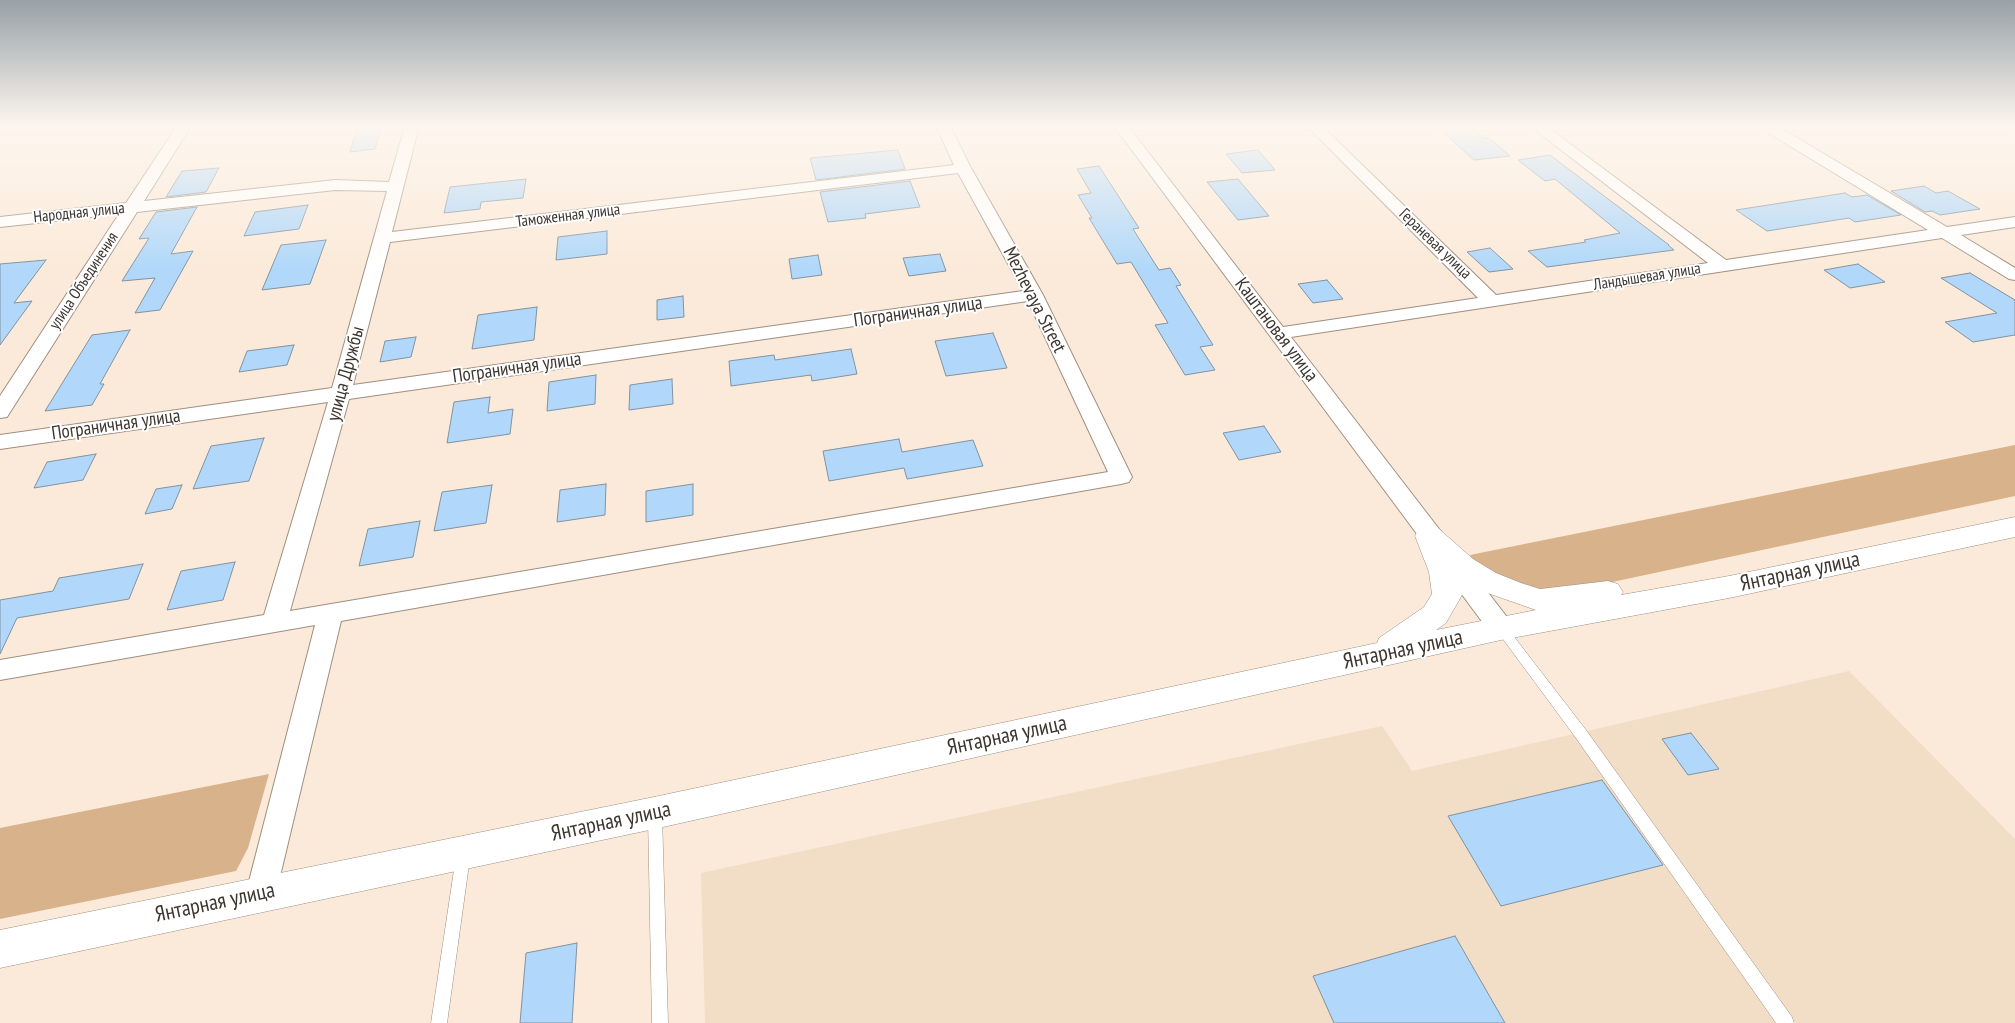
<!DOCTYPE html>
<html>
<head>
<meta charset="utf-8">
<style>
	body { margin:0 }
	canvas { display:block; background:#fbead9 }
</style>
</head>
<body>
<canvas width="2015" height="1023"></canvas>
<script>
const c = document.querySelector('canvas').getContext('2d');
c.lineJoin = 'round';
function fillPath(path, color) { c.fillStyle = color; c.fill(path, 'evenodd'); }
const toPath = rows => new Path2D(rows.map(r => 'M' + r).join(''));
function strokePath(path, color, width, dash) { c.strokeStyle = color; c.lineWidth = width; c.lineCap = dash ? 'butt' : 'round'; c.setLineDash(dash || []); c.stroke(path); }
function label(font, color, halo, rows, align = 'center') {
  c.font = font + ' "PT Sans Narrow",sans-serif'; c.lineWidth = 4; c.setLineDash([]); c.textBaseline = 'middle'; c.strokeStyle = halo; c.fillStyle = color; for (const [text, x, y, turn = 0] of rows) {
    c.save(); c.translate(x, y); c.rotate((+turn || 0) * Math.PI / 180); c.textAlign = isNaN(turn) ? turn : align; if (halo) c.strokeText(text, 0, 0); c.fillText(text, 0, 0); c.restore();
  }
}
const built = toPath([
	[1849,671,2015,839,2015,1023,705,1023,701,873,1382,726,1412,771]
]);
const green = toPath([
	[2015,445,2015,496,1514,603,1490,584,1470,555],
	[269,774,248,848,236,871,0,919,0,828]
]);
const building = toPath([
	[358,126,382,126,375,149,350,152,358,126],
	[1436,126,1468,126,1483,138,1489,138,1510,156,1474,160,1436,126],
	[898,150,905,169,816,180,810,158,898,150],
	[1258,150,1275,170,1242,173,1226,154,1258,150],
	[1550,155,1669,245,1668,245,1674,250,1547,267,1528,251,1586,242,1584,240,1620,233,1555,179,1545,181,1518,160,1550,155],
	[1099,166,1139,228,1133,229,1159,270,1170,268,1181,285,1176,286,1213,345,1200,347,1215,370,1185,375,1155,325,1168,323,1131,262,1117,264,1089,218,1092,218,1078,195,1091,193,1077,169,1099,166],
	[219,168,206,192,166,197,182,171,219,168],
	[526,179,523,198,481,202,480,209,444,213,450,187,526,179],
	[1238,179,1269,216,1238,220,1207,182,1238,179],
	[910,181,920,207,865,214,866,218,828,222,820,192,910,181],
	[1924,186,1936,193,1948,191,1980,209,1940,215,1932,211,1925,212,1891,191,1924,186],
	[1845,193,1852,197,1867,195,1901,215,1855,222,1849,218,1767,231,1736,210,1845,193],
	[308,205,299,229,244,236,255,212,308,205],
	[197,207,171,254,193,251,160,310,135,313,155,278,122,281,149,238,139,239,156,212,197,207],
	[607,231,607,254,556,260,558,237,607,231],
	[326,240,310,284,262,290,281,245,326,240],
	[1490,248,1513,269,1489,272,1467,252,1490,248],
	[940,254,946,271,909,276,903,258,940,254],
	[818,255,822,275,792,279,789,259,818,255],
	[46,260,14,303,32,301,0,345,0,264,46,260],
	[1858,264,1885,282,1850,288,1824,270,1858,264],
	[1970,273,2015,300,2015,335,1973,342,1945,322,1997,313,1941,278,1970,273],
	[1327,280,1343,299,1313,303,1298,284,1327,280],
	[683,296,684,317,657,320,657,300,683,296],
	[537,307,534,340,472,349,478,315,537,307],
	[130,330,100,384,104,384,92,405,45,411,92,335,130,330],
	[993,333,1007,368,946,376,935,341,993,333],
	[416,337,411,357,380,362,385,341,416,337],
	[294,345,287,365,239,372,247,351,294,345],
	[851,349,857,374,812,381,811,375,731,386,729,361,774,355,775,360,851,349],
	[596,375,595,404,547,411,549,382,596,375],
	[672,379,673,404,629,410,630,385,672,379],
	[490,397,488,413,513,409,510,434,447,443,454,402,490,397],
	[1264,426,1281,452,1239,460,1223,433,1264,426],
	[264,438,249,481,193,489,211,446,264,438],
	[899,439,902,452,973,440,983,466,907,479,904,468,829,481,823,451,899,439],
	[96,454,83,480,34,488,47,462,96,454],
	[606,484,605,515,557,522,560,490,606,484],
	[693,484,693,515,646,522,646,491,693,484],
	[182,485,172,509,145,514,156,489,182,485],
	[492,485,486,523,434,531,442,492,492,485],
	[420,521,413,557,359,566,368,529,420,521],
	[235,562,223,600,167,610,181,571,235,562],
	[143,564,129,599,17,618,0,654,0,600,53,591,59,578,143,564],
	[1691,733,1719,769,1688,775,1662,739,1691,733],
	[1602,780,1663,865,1501,906,1448,816,1602,780],
	[1455,936,1505,1023,1334,1023,1313,976,1455,936],
	[577,943,572,1023,520,1023,526,953,577,943]
]);
const service = toPath([
	[1501,623,1505,625,1586,730,1792,1017,1794,1023,1776,1023,1576,738,1497,631,1495,628,1497,625,1501,623],
	[655,809,660,810,662,815,668,1023,652,1023,648,815,650,810,655,809],
	[463,850,468,852,470,857,447,1023,431,1023,456,857,458,852,463,850]
]);
const minor = toPath([
	[177,126,191,126,144,201,335,180,389,182,405,126,419,126,392,232,954,165,936,126,950,126,971,168,1043,295,1132,477,1129,482,1121,484,341,621,276,893,272,903,261,907,250,903,246,893,315,625,0,680,0,660,264,615,328,402,0,449,0,435,332,388,387,191,335,190,137,212,7,417,0,418,0,396,119,214,0,227,0,217,126,203,177,126],
	[958,173,1023,291,353,385,390,242,958,173],
	[1028,301,1108,472,290,611,349,399,1028,301],
	[1114,126,1128,126,1283,327,1478,298,1307,126,1322,126,1496,295,1708,263,1530,126,1546,126,1726,260,1928,230,1762,129,1760,126,1777,126,1947,227,2015,217,2015,227,1961,235,2015,268,2015,280,2009,279,1942,238,1291,337,1510,621,1513,628,1510,635,1501,638,1492,635,1114,126]
]);
const tertiary = toPath([
	[2015,517,2015,537,1729,598,1501,640,654,829,0,968,0,930,654,797,1377,643,1379,638,1424,607,1432,594,1429,572,1415,536,1419,529,1429,526,1439,529,1473,559,1496,573,1521,583,1540,589,1608,581,1618,584,1623,592,1621,595,1729,576,2015,517],
	[1459,578,1476,589,1536,610,1436,630,1446,623,1462,595,1459,578]
]);
const farStreetnames = [
	["Народная улица",79,213,-6],
	["Таможенная улица",568,216,-7],
	["Гераневая улица",1435,244,44],
	["Ландышевая улица",1647,277,-9],
	["улица Объединения",84,281,-57]
];
const streetNames = [
	["Mezhevaya Street",1034,300,63],
	["Пограничная улица",918,312,-8],
	["Каштановая улица",1276,330,53],
	["Пограничная улица",517,368,-8],
	["улица Дружбы",346,374,-75],
	["Пограничная улица",116,425,-8]
];
const nearStreetnames = [
	["Янтарная улица",1800,572,-12],
	["Янтарная улица",1403,650,-12],
	["Янтарная улица",1007,736,-12],
	["Янтарная улица",611,822,-12],
	["Янтарная улица",215,903,-12]
];
fillPath(built, '#f2ddc6');
fillPath(green, '#d7b28b');
fillPath(building, '#b1d8fa');
strokePath(building, '#8192a0', 1);
strokePath(service, '#9e8f80', 1);
strokePath(minor, '#9e8f80', 2);
strokePath(tertiary, '#9e8f80', 1);
fillPath(service, '#fff');
fillPath(minor, '#fff');
fillPath(tertiary, '#fff');
const sky = c.createLinearGradient(0, 0, 0, 269);
sky.addColorStop(0, '#98a2a8');
sky.addColorStop(0.47, '#fdf6ee');
sky.addColorStop(1, '#fdf6ee00');
c.fillStyle = sky;
c.fillRect(0, 0, 2015, 269);
label('16px', '#3c362f', '#fff', farStreetnames);
label('19px', '#3c362f', '#fff', streetNames);
label('22px', '#3c362f', '#fff', nearStreetnames);
</script>
</body>
</html>
